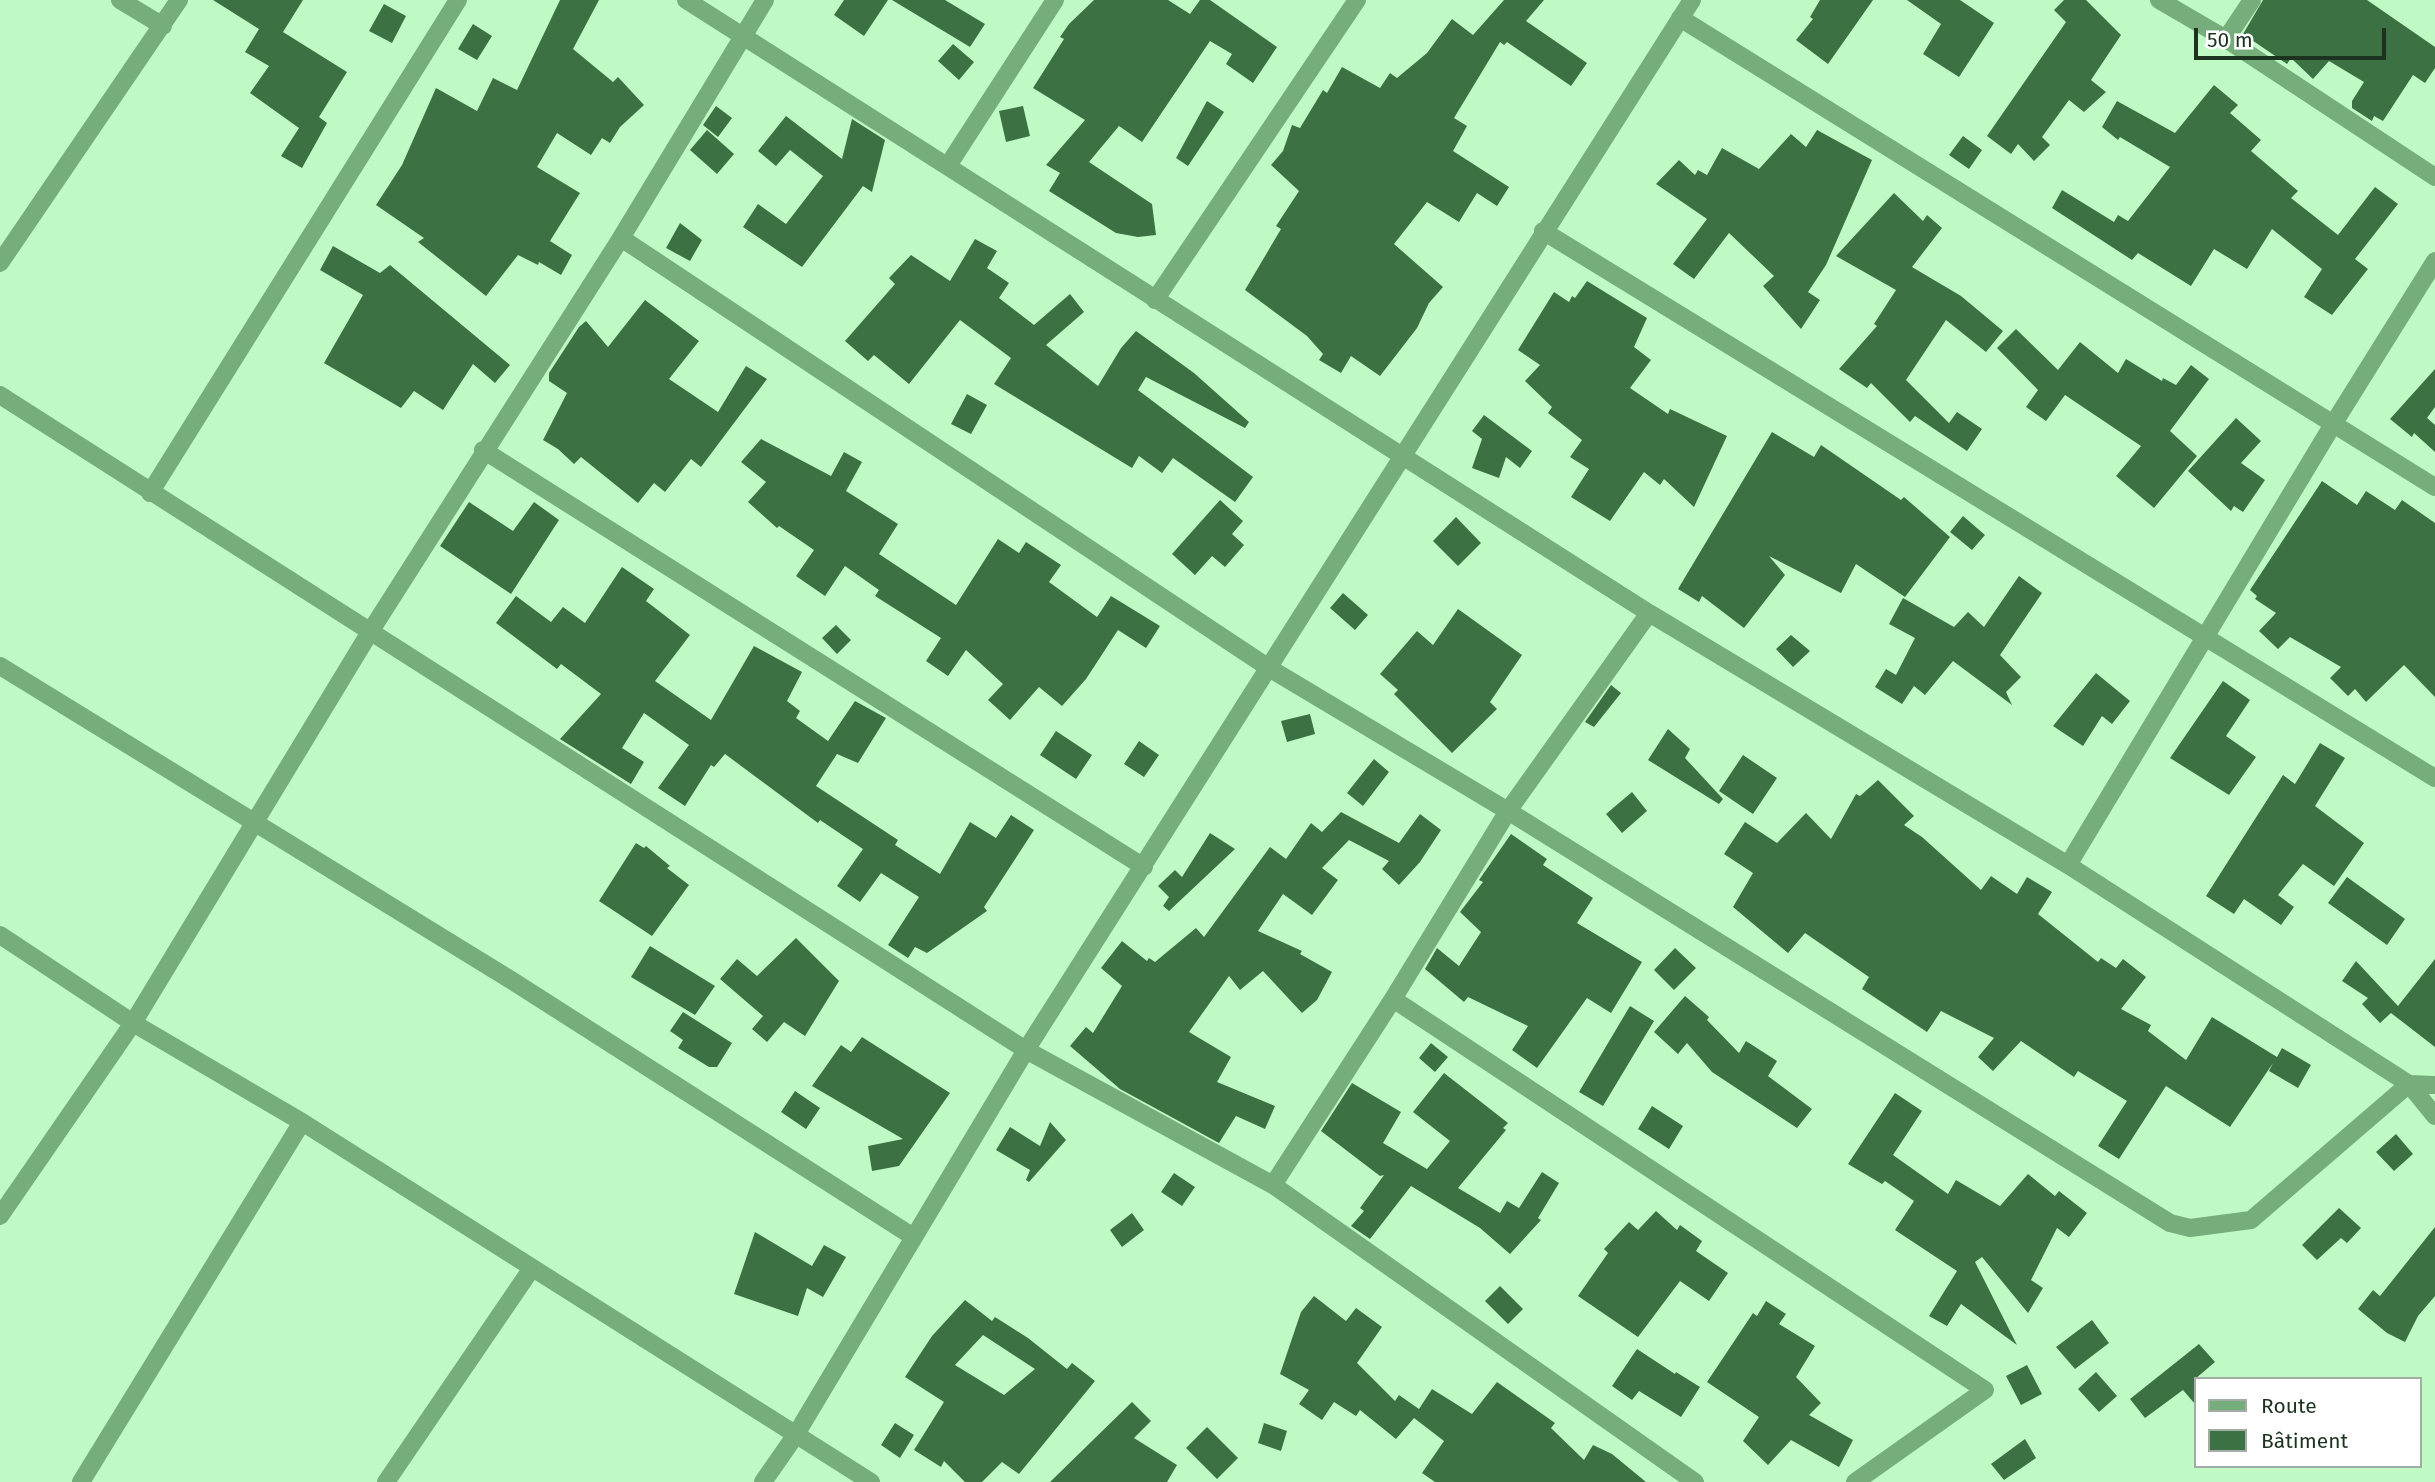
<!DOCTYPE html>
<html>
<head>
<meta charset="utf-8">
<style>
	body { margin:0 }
	#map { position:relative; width:2435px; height:1482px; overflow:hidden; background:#bffac5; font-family:"Fira Sans",sans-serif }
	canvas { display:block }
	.legend { position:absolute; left:2194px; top:1377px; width:228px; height:91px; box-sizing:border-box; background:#fff; border:2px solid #a4ada5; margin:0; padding:9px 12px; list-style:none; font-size:21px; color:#1c331f }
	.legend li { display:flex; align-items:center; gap:14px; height:35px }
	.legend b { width:35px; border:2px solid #a4ada5 }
	.scale { position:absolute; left:2194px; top:28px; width:192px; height:32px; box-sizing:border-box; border:4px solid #1c331f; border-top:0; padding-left:9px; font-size:21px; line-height:24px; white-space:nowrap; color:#1c331f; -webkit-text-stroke:5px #fff; paint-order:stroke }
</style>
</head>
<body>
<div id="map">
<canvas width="2435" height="1482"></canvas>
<ul class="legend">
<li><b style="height:9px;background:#75ad7b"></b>Route</li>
<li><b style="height:19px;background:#3b7143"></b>Bâtiment</li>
</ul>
<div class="scale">50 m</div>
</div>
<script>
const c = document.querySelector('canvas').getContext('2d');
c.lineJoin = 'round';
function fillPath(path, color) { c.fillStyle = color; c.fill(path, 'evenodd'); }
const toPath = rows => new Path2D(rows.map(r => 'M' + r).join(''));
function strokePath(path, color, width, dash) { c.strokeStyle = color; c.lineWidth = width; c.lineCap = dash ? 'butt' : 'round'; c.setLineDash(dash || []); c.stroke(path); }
const building = toPath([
	[213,0,303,0,283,32,347,72,319,117,327,123,302,168,281,156,299,128,250,93,269,66,245,52,259,29],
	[560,0,599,0,573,49,613,82,618,77,644,105,620,127,610,143,602,138,591,155,557,133,537,167,580,193,550,241,572,255,561,275,539,262,538,265,518,255,486,296,418,242,424,238,376,205,402,165,436,88,477,111,493,78,517,90],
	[844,0,888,0,864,36,834,15],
	[892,0,945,0,985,24,970,47],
	[1094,0,1168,0,1190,14,1200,0,1210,0,1277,47,1253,83,1226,64,1232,54,1210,41,1142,142,1119,126,1089,162,1152,204,1156,235,1138,237,1116,233,1049,191,1060,173,1046,165,1085,120,1033,88,1064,39,1060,37,1069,24],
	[1504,0,1544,0,1526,21,1587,63,1571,86,1507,42,1504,45,1500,42,1454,118,1467,126,1453,151,1509,187,1497,206,1477,193,1459,222,1427,202,1394,244,1443,287,1429,303,1417,328,1380,376,1351,356,1341,373,1319,360,1323,354,1307,336,1245,290,1281,229,1276,226,1299,191,1271,165,1283,151,1292,125,1300,128,1323,90,1327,93,1342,67,1380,88,1390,73,1397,78,1427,53,1452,19,1473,35],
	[1820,0,1873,0,1828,64,1796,40,1813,19,1810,17],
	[1907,0,1960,0,1994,23,1959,77,1923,54,1941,24],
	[2064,0,2086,0,2121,35,2091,80,2106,92,2084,112,2069,100,2042,137,2050,145,2034,161,2018,144,2011,154,1987,136,2066,22,2054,10],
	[2263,0,2367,0,2435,47,2435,68,2425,83,2413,75,2383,121,2374,116,2372,121,2352,108,2352,101,2364,82,2329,61,2313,79,2291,58,2287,64,2243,34],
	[384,4,406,16,392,43,369,31],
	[473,24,492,36,477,60,458,49],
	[953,44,974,62,959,80,938,61],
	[2214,85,2238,105,2230,113,2261,140,2251,151,2298,191,2291,198,2338,235,2375,187,2398,204,2355,259,2368,269,2332,315,2304,297,2322,269,2272,229,2247,269,2214,249,2191,286,2138,253,2132,260,2052,208,2062,190,2114,222,2118,215,2128,221,2170,167,2120,137,2118,140,2102,127,2117,101,2175,133],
	[1207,101,1224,112,1188,166,1176,158],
	[716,106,732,118,718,137,703,125],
	[1023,106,1030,136,1006,142,999,111],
	[786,116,842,159,852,119,885,140,872,192,863,186,802,267,743,227,758,204,786,224,823,176,790,150,776,166,758,151],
	[707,130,734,154,717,174,690,150],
	[1817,130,1872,160,1826,265,1808,292,1820,300,1801,329,1763,286,1774,276,1729,233,1694,279,1673,264,1707,219,1656,184,1679,160,1695,175,1698,170,1707,175,1722,148,1759,169,1791,134,1806,147],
	[1963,136,1982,150,1969,169,1949,155],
	[1894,193,1923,221,1927,215,1942,228,1912,267,1961,296,2003,331,1986,352,1946,320,1906,380,1949,423,1957,412,1982,429,1967,451,1915,416,1910,422,1871,383,1867,388,1839,369,1877,326,1874,324,1896,290,1836,256],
	[680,223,702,240,690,261,666,248],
	[975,239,997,251,987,268,1009,283,999,298,1034,325,1070,294,1084,312,1046,345,1098,386,1121,348,1136,331,1194,373,1249,422,1245,428,1146,377,1138,390,1253,477,1235,502,1173,458,1162,473,1139,456,1132,468,994,384,1011,358,960,320,909,384,874,355,868,361,845,341,895,284,889,278,911,255,950,281],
	[333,246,380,273,390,265,510,365,495,383,473,364,443,410,414,391,401,408,324,363,363,295,320,270],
	[1587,281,1647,318,1634,347,1651,360,1630,388,1668,414,1670,409,1727,436,1694,507,1664,479,1660,485,1644,472,1610,521,1571,497,1589,469,1570,457,1582,440,1548,413,1552,407,1525,381,1540,365,1518,350,1554,292,1569,302,1572,296,1575,298],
	[645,300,699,341,669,379,718,412,746,366,767,379,701,467,691,459,665,492,654,483,638,503,581,457,574,464,558,449,543,440,567,393,549,381,549,373,579,327,586,321,608,347],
	[2016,329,2058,370,2080,342,2118,373,2126,359,2162,381,2163,378,2176,385,2191,365,2209,379,2170,431,2197,456,2154,508,2116,476,2141,446,2065,395,2046,421,2026,407,2038,390,1997,348],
	[2435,369,2435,407,2427,418,2435,425,2435,452,2414,433,2412,437,2390,419],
	[967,394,987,405,971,434,951,424],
	[1484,415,1532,451,1520,468,1506,457,1499,478,1472,468,1482,439,1472,431],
	[2236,418,2261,441,2241,463,2265,480,2243,512,2234,506,2231,511,2188,471],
	[1772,432,1814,457,1821,445,1901,500,1904,497,1950,537,1905,597,1856,564,1841,593,1769,556,1785,575,1744,628,1702,596,1699,602,1678,589],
	[761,439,831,476,844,452,862,462,846,491,898,524,879,554,956,605,998,539,1019,553,1026,542,1061,565,1049,582,1097,617,1111,596,1160,626,1146,648,1118,630,1086,679,1062,706,1039,687,1010,720,988,700,1003,684,966,650,948,676,926,661,941,638,875,596,879,590,845,566,825,596,796,576,814,550,779,526,777,528,748,502,766,482,741,462],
	[2322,481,2357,505,2366,491,2395,510,2402,500,2435,523,2435,697,2404,665,2366,702,2355,689,2348,696,2330,678,2341,667,2290,637,2278,649,2259,631,2276,613,2255,599,2257,596,2250,590],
	[1220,500,1243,521,1232,534,1244,545,1225,567,1212,556,1195,575,1172,554],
	[469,502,513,531,534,502,559,520,511,594,440,546],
	[1963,516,1985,535,1972,550,1950,532],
	[1456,517,1481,543,1458,566,1433,541],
	[622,567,654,589,646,601,690,635,655,681,711,720,754,646,802,672,787,701,800,711,796,718,828,741,855,701,886,718,858,763,837,754,816,786,898,840,895,845,940,874,970,822,996,838,1011,815,1034,830,984,907,987,911,927,953,915,947,908,958,888,945,919,897,881,873,860,902,837,886,863,849,820,820,818,823,725,754,714,767,711,765,685,806,658,788,689,745,644,713,622,748,644,762,631,784,560,739,601,694,561,664,557,669,496,623,516,596,551,622,563,607,585,623],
	[2019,576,2042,593,2000,655,2021,677,2006,692,2012,705,1953,661,1925,695,1914,686,1902,704,1875,687,1886,669,1896,675,1915,638,1889,624,1903,598,1954,627,1968,612,1984,627],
	[1343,593,1368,615,1355,630,1330,608],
	[1458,609,1522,655,1490,702,1497,709,1452,753,1394,694,1398,690,1380,674,1417,631,1433,645],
	[836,625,851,640,837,654,822,638],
	[1791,635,1810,651,1793,667,1776,649],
	[2096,673,2130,701,2112,724,2102,716,2083,746,2053,726],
	[2223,681,2250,700,2226,736,2256,757,2229,795,2170,758],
	[1611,685,1621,693,1594,727,1585,722],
	[1310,714,1315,734,1287,742,1281,721],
	[1668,729,1690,749,1685,758,1723,799,1719,804,1648,760],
	[1056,731,1092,755,1076,779,1040,755],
	[1139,741,1159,755,1144,777,1124,764],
	[2320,743,2345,758,2315,806,2364,843,2334,886,2303,864,2278,895,2294,907,2281,925,2244,899,2234,914,2206,896,2283,775,2295,784],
	[1743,755,1777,778,1753,814,1719,791],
	[1374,759,1389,772,1363,806,1347,793],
	[1878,780,1914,816,1904,825,1922,837,1981,890,1991,876,2017,894,2027,877,2052,892,2038,914,2098,962,2101,958,2116,968,2123,959,2146,977,2121,1009,2151,1025,2148,1031,2186,1060,2212,1017,2277,1057,2282,1048,2311,1065,2298,1088,2269,1071,2273,1063,2230,1127,2166,1086,2119,1159,2098,1146,2127,1101,2078,1071,2074,1077,2021,1041,1993,1071,1978,1057,1994,1038,1941,1011,1927,1032,1862,989,1869,977,1805,933,1788,953,1733,907,1753,873,1724,854,1745,822,1777,843,1806,813,1831,839,1856,794,1860,796],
	[1632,792,1647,811,1622,833,1606,814],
	[1341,812,1399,843,1420,814,1441,830,1420,862,1399,885,1382,869,1389,861,1349,840,1322,868,1338,880,1312,915,1283,894,1258,931,1302,951,1300,954,1332,972,1317,1000,1302,1013,1263,971,1240,990,1229,976,1189,1032,1231,1057,1217,1082,1275,1106,1265,1129,1236,1116,1219,1143,1120,1089,1070,1046,1086,1027,1093,1033,1122,986,1101,968,1122,941,1147,961,1149,958,1155,962,1196,928,1204,937,1270,847,1286,859,1311,823,1322,832],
	[1210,833,1235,849,1169,911,1163,906,1169,897,1158,886,1175,870,1182,877],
	[1511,834,1547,859,1543,865,1593,898,1577,923,1642,962,1611,1013,1587,998,1537,1068,1512,1050,1528,1026,1468,997,1464,1002,1425,969,1437,948,1459,966,1481,932,1460,912,1483,882,1479,880],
	[636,843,644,848,646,846,670,866,667,868,689,885,652,936,599,901],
	[2347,877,2405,919,2387,945,2328,903],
	[796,938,839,981,805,1036,784,1022,767,1042,752,1029,763,1016,720,979,737,959,757,976],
	[650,946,715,986,695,1015,631,977],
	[1675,948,1696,968,1674,990,1654,970],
	[2435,959,2435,1047,2391,1013,2380,1023,2362,1004,2368,998,2342,981,2356,961,2398,1006],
	[1685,996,1709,1017,1707,1020,1739,1053,1746,1041,1777,1061,1768,1076,1812,1109,1797,1128,1712,1072,1687,1043,1678,1054,1654,1032],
	[1630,1006,1654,1021,1603,1106,1579,1092],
	[683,1012,732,1043,717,1067,709,1067,678,1048,683,1040,670,1031],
	[862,1037,950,1093,899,1166,872,1171,868,1146,903,1139,812,1086,841,1045,851,1052],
	[1431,1043,1448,1057,1435,1072,1419,1058],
	[1444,1073,1508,1123,1503,1128,1506,1130,1458,1188,1500,1213,1507,1201,1519,1208,1542,1172,1559,1183,1538,1218,1541,1220,1510,1254,1480,1228,1411,1186,1370,1239,1351,1226,1364,1211,1360,1208,1384,1175,1380,1176,1321,1131,1352,1083,1401,1112,1383,1143,1427,1169,1450,1141,1413,1112],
	[795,1091,820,1108,806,1129,781,1112],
	[1895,1093,1922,1111,1893,1155,1948,1194,1956,1180,2000,1206,2028,1174,2055,1196,2059,1191,2087,1213,2069,1237,2057,1228,2031,1280,2043,1288,2028,1313,1982,1257,1975,1262,2017,1345,1961,1304,1947,1326,1929,1316,1957,1271,1895,1230,1914,1201,1885,1181,1882,1184,1848,1164],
	[1652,1106,1683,1126,1669,1149,1638,1129],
	[1050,1122,1066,1140,1029,1182,1026,1180,1030,1170,996,1150,1010,1127,1040,1146],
	[2396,1134,2413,1154,2394,1171,2376,1152],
	[1174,1173,1195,1187,1182,1206,1161,1192],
	[2339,1208,2361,1228,2347,1243,2341,1238,2317,1260,2302,1245],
	[1656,1211,1677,1230,1680,1225,1702,1241,1696,1251,1728,1273,1709,1301,1680,1281,1638,1337,1578,1296,1608,1253,1604,1249,1629,1222,1638,1230],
	[1132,1213,1144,1230,1122,1247,1110,1230],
	[2435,1227,2435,1296,2418,1316,2405,1342,2387,1333,2358,1309,2373,1290,2380,1296],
	[755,1232,812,1266,824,1245,846,1257,823,1297,807,1288,798,1316,734,1294],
	[1500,1286,1523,1309,1508,1324,1485,1301],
	[1314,1296,1346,1321,1356,1308,1382,1327,1357,1363,1395,1401,1399,1395,1419,1409,1432,1389,1472,1414,1497,1382,1555,1423,1551,1428,1584,1460,1593,1445,1612,1454,1646,1482,1435,1482,1422,1473,1444,1441,1414,1418,1396,1439,1360,1410,1356,1416,1334,1402,1322,1420,1299,1404,1309,1390,1280,1374,1301,1312],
	[965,1300,992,1321,995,1317,1028,1338,1067,1369,1072,1363,1095,1381,1019,1474,1002,1462,982,1482,965,1482,944,1461,941,1467,914,1450,944,1402,905,1377,932,1336],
	[983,1335,1035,1369,1004,1395,955,1365],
	[1766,1301,1786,1314,1779,1324,1815,1346,1796,1377,1821,1403,1809,1415,1853,1440,1839,1467,1791,1440,1768,1465,1743,1441,1759,1417,1707,1382,1753,1313,1757,1316],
	[2092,1320,2109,1343,2075,1369,2056,1347],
	[2199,1344,2215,1362,2195,1379,2195,1404,2183,1390,2145,1418,2130,1399],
	[1637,1349,1675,1374,1676,1372,1700,1387,1681,1417,1639,1391,1632,1400,1612,1386],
	[2027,1365,2042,1394,2021,1405,2006,1376],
	[2096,1372,2117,1396,2099,1412,2078,1389],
	[1132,1402,1151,1421,1134,1438,1177,1465,1167,1482,1050,1482],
	[895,1423,914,1435,900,1458,881,1445],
	[1264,1423,1287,1431,1281,1451,1258,1443],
	[1207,1427,1238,1458,1217,1479,1186,1448],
	[2025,1439,2036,1458,2004,1480,1991,1464]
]);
const minor = toPath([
	[120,0,163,26],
	[686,0,1649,613,2068,865,2409,1084,2435,1116],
	[2159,0,2226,39,2435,177],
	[1680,18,2435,487],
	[2226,39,2252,0],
	[949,164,1055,0],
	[1543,231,2435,778],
	[621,238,1269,668,1508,811,2170,1223,2190,1228,2251,1220,2409,1084,2435,1085],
	[0,263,179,0],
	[1155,300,1357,0],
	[0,395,1026,1050,1273,1185,1695,1482],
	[483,450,1144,867],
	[150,493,458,0],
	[0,666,511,980,912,1236],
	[2068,865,2332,426,2435,261],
	[0,935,133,1023,302,1122,871,1482],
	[1393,999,1985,1390,1855,1482],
	[1273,1185,1393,999,1508,811,1649,613],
	[0,1216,133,1023,370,632,621,238,765,0],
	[81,1482,302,1122],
	[386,1482,532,1268],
	[763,1482,795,1436,1026,1050,1692,0]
]);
fillPath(building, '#3b7143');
strokePath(minor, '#75ad7b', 18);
</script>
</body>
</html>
